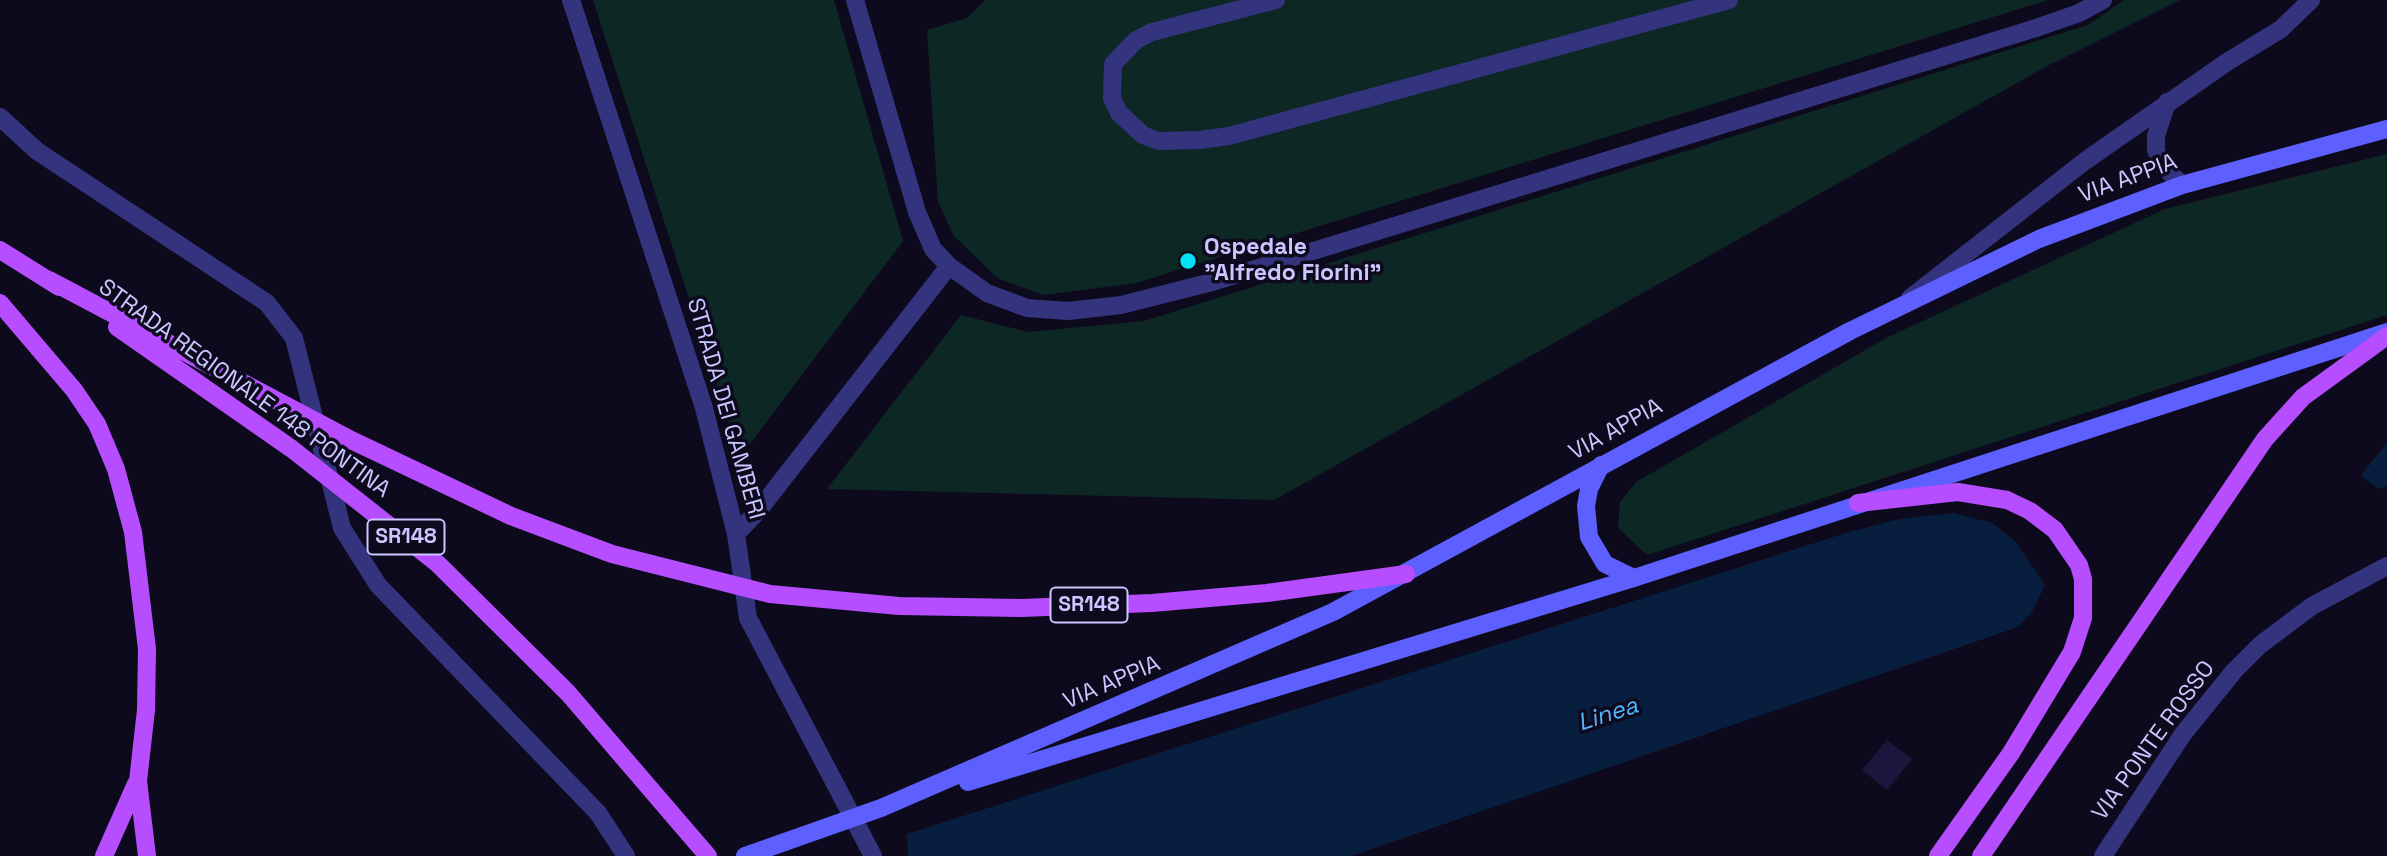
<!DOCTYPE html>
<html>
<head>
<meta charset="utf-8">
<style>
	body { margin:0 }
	canvas { display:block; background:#0d0a1d }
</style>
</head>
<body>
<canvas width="2387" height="856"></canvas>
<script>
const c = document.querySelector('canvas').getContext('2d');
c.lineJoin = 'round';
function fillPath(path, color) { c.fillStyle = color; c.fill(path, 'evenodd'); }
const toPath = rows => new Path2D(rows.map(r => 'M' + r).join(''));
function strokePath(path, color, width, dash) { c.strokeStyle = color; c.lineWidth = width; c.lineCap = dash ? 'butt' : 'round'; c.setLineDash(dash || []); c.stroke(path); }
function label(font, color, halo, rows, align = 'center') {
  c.font = font + ' "Space Grotesk",sans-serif'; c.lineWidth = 7; c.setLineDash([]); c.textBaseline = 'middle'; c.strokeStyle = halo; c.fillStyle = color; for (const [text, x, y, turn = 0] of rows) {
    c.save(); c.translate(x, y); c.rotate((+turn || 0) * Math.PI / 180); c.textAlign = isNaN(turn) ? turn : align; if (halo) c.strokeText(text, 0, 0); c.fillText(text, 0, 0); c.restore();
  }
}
const green = toPath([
	[593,0,834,0,903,241,740,457],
	[985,0,2048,0,1136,283,1043,295,997,278,954,236,938,202,927,30,967,18],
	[2124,0,2180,0,2047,66,1274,500,827,489,961,315,1028,332,1144,321,2088,25],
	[2387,154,2387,315,1647,555,1618,528,1620,502,1636,482,1888,337,2165,209]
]);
const water = toPath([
	[2387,443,2387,486,2378,489,2361,475],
	[1954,513,1992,523,2015,541,2045,585,2032,612,2018,627,1351,856,908,856,907,834,1849,532,1900,519]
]);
const building = toPath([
	[1887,740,1912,759,1887,790,1862,770]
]);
const lane = toPath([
	[855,0,917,212,933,249,949,266,987,293,1027,308,1068,311,1121,305,1216,281,2036,28,2079,13,2103,0],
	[1276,0,1152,32,1136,40,1113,64,1112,98,1119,113,1143,135,1158,141,1200,140,1229,136,1729,0],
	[736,534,758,511,949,266]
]);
const street = toPath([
	[571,0,704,408,736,534,748,618,873,856],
	[2167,102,2156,136,2156,150,2162,165,2182,185],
	[0,117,37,151,267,303,294,338,342,528,378,585,598,813,626,856],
	[1910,298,2085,161,2227,62,2281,29,2311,0],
	[2103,856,2183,734,2234,671,2260,645,2312,606,2387,566]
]);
const secondary = toPath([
	[1601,465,1589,489,1586,506,1589,537,1605,564,1634,578],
	[968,782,1634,578,2387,332],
	[745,856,881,808,1333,612,1850,331,2039,239,2182,185,2387,129]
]);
const primary = toPath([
	[0,250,59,287],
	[49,280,351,440,511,516,612,554,770,594,899,606,1021,608,1152,603,1267,593,1406,574],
	[0,303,74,390,97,424,116,469,133,532,147,649,146,710,138,781,147,856],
	[117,327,292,449,438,564,568,693,708,856],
	[1858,503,1958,492,2007,500,2030,511,2055,530,2079,565,2083,579,2083,618,2072,652,2011,753,1938,856],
	[104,856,136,784],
	[1981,856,2265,439,2303,397,2387,336]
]);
const markers = [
	[1188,261,9,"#00e2f1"]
];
const shields = [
	[406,537,77],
	[1089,605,77]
];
const shieldNames = [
	["SR148",406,537],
	["SR148",1089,605]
];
const streetNames = [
	["VIA APPIA",2128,179,-20],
	["STRADA REGIONALE 148 PONTINA",244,389,36],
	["STRADA DEI GAMBERI",725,409,74],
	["VIA APPIA",1616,430,-29],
	["VIA APPIA",1112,683,-23],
	["VIA PONTE ROSSO",2154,741,-54]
];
const poiNames = [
	["Ospedale",1204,248],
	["\"Alfredo Fiorini\"",1204,274]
];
const waterNames = [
	["Linea",1608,715,-18]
];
fillPath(green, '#0d2725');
fillPath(water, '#081e3e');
fillPath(building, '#1c163e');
strokePath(lane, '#33337e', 18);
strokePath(street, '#33337e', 18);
strokePath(secondary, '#5d5fff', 18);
strokePath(primary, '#b64dff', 18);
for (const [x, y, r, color] of markers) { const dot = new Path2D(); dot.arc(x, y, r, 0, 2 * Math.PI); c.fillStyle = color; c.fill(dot); strokePath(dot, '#0d0a1d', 2.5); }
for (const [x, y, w] of shields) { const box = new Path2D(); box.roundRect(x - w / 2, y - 17.5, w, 35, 5); c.fillStyle = '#0d0a1d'; c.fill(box); strokePath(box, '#cbc6ff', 2); }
label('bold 21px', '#cbc6ff', null, shieldNames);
label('23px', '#cbc6ff', '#0d0a1d', streetNames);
label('bold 23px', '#cbc6ff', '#0d0a1d', poiNames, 'left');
label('italic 24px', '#54b6ff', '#0d0a1d', waterNames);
</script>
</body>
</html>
